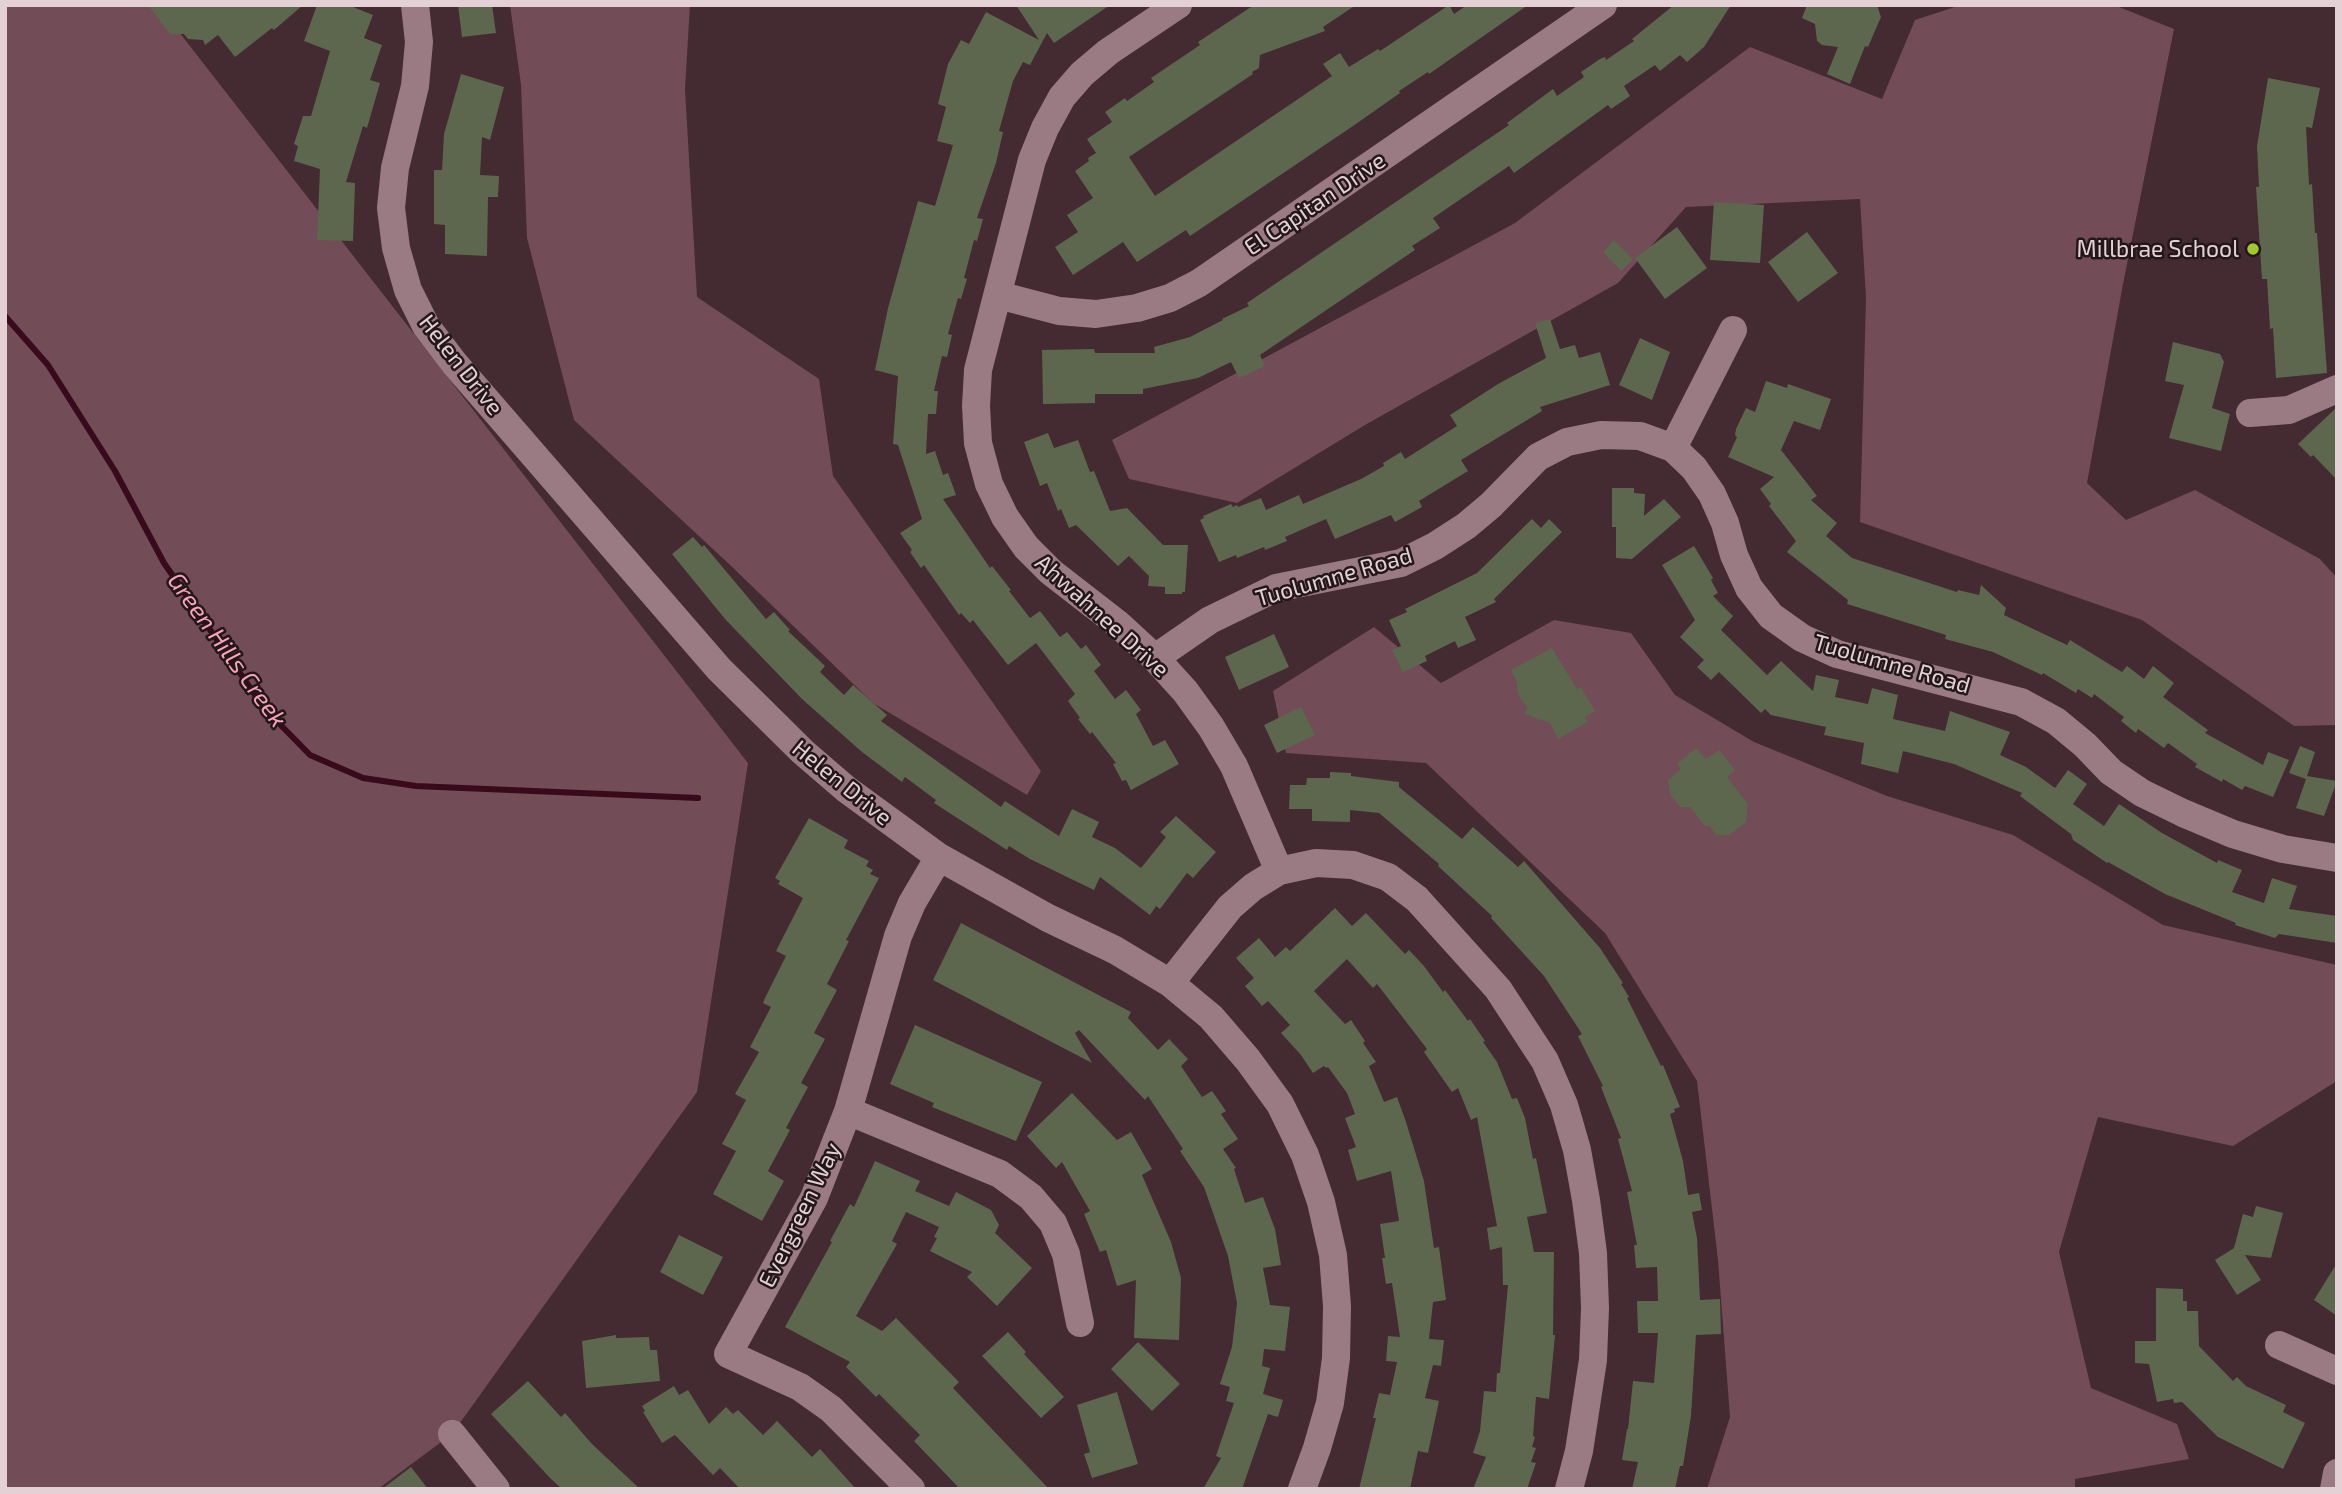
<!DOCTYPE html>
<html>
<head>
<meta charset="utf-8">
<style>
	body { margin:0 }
	#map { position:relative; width:2342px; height:1494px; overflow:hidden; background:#442a31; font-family:"Exo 2",sans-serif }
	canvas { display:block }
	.frame { position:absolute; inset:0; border:7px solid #e3d1d5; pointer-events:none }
</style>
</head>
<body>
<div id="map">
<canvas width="2342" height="1494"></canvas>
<div class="frame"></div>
</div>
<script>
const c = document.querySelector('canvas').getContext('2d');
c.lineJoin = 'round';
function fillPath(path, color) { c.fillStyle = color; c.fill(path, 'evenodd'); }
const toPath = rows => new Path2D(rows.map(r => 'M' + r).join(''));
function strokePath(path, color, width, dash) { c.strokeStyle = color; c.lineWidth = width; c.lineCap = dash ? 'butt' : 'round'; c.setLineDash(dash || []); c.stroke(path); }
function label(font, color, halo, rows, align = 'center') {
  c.font = font + ' "Exo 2",sans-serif'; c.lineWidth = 5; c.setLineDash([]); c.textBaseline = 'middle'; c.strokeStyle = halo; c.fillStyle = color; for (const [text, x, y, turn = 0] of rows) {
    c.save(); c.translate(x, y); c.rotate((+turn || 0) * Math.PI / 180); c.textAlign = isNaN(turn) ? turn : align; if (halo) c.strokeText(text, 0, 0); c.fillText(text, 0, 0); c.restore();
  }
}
const green = toPath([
	[5,5,158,5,748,763,697,1092,452,1434,378,1489,5,1489],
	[510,5,690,5,685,89,697,297,819,379,833,476,1041,771,1027,795,873,703,728,563,574,420,527,238,521,85],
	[1961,5,2114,5,2174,29,2123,284,2087,483,2126,520,2195,490,2320,559,2337,578,2337,725,2294,726,2142,620,1860,522,1866,298,1860,199,1686,207,1618,283,1365,425,1237,503,1129,479,1112,440,1515,223,1750,47,1882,99,1915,20],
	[1554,620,1631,633,1675,695,1754,742,1887,796,2013,835,2163,925,2337,965,2337,1081,2233,1146,2098,1117,2059,1252,2091,1388,2177,1424,2189,1459,2075,1479,2075,1489,1707,1489,1730,1417,1718,1260,1697,1081,1605,933,1426,763,1286,753,1273,691,1374,627,1441,683]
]);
const stream = toPath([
	[5,316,48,365,115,471,164,563,264,708,310,755,363,778,416,786,698,798]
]);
const building = toPath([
	[148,5,303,5,274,30,272,28,235,57,218,35,205,45,203,40,188,39,184,34,170,34],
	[317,5,348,5,373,15,364,38,382,45,370,80,380,83,367,128,363,126,346,182,355,183,353,241,317,240,320,169,294,161,298,146,294,144,303,116,311,116,330,51,304,41],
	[458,5,492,5,496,33,462,37],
	[1016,5,1110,5,1054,43,1047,33,1030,65,1023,62,1013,81,999,131,1003,132,996,163,977,218,983,219,977,241,974,240,964,278,967,279,961,299,958,298,948,334,952,335,947,357,942,356,934,391,938,391,936,414,928,414,926,454,935,451,943,475,948,473,956,495,943,499,990,568,992,566,1011,590,1009,591,1030,618,1040,611,1060,637,1067,632,1081,649,1086,645,1101,665,1094,671,1115,699,1126,690,1141,710,1136,714,1153,746,1165,740,1179,764,1131,790,1126,780,1122,781,1113,764,1116,763,1092,732,1090,734,1078,719,1080,718,1068,701,1075,694,1036,643,1008,665,973,620,970,623,961,613,959,615,924,565,921,568,910,552,912,550,900,533,922,519,898,445,893,444,898,376,875,370,888,308,918,201,935,206,953,145,937,141,946,107,938,104,948,64,961,40,969,44,986,12,1039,40],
	[1254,5,1356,5,1323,27,1325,31,1260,55,1259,68,1252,72,1253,74,1129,157,1155,196,1332,76,1323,64,1340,53,1349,67,1378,49,1380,51,1449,5,1454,14,1467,5,1528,5,1429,74,1428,72,1399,91,1400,93,1353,126,1190,236,1186,230,1137,262,1123,242,1073,275,1055,247,1078,232,1067,215,1093,198,1075,171,1089,161,1088,158,1096,153,1087,139,1112,122,1105,112,1125,98,1127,101,1154,82,1151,78,1200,45,1198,42],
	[1674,5,1731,5,1704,47,1687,62,1680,55,1660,71,1655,65,1624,86,1630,96,1611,109,1608,105,1514,173,1509,166,1433,218,1440,228,1412,246,1415,250,1260,355,1265,366,1239,378,1231,362,1198,378,1143,389,1143,394,1095,394,1095,403,1043,404,1042,350,1094,349,1095,353,1155,353,1154,347,1190,337,1223,320,1222,319,1249,306,1247,303,1509,125,1507,123,1553,89,1557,96,1584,77,1581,72,1600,59,1605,57,1606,60,1634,41,1632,39],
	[1807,5,1877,5,1881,17,1868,47,1865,46,1850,84,1827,74,1838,47,1822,45,1817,41,1815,24,1802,18],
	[461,74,504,87,490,140,482,137,480,175,499,176,498,197,488,197,487,256,445,254,445,225,434,224,434,170,442,170,444,134],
	[2268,78,2320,88,2312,128,2306,127,2309,185,2312,184,2315,233,2317,233,2327,373,2276,378,2273,328,2270,329,2267,279,2262,279,2256,187,2259,187,2257,146],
	[1714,202,1764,205,1760,263,1710,260],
	[1677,227,1707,268,1665,299,1635,258],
	[1807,232,1838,273,1798,302,1768,262],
	[1614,240,1633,259,1621,271,1603,252],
	[1550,319,1560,349,1575,345,1579,358,1600,352,1610,385,1540,407,1542,411,1461,460,1468,471,1419,501,1422,507,1395,522,1391,515,1335,539,1326,519,1285,537,1287,541,1265,550,1264,547,1237,558,1236,555,1219,562,1200,520,1204,518,1203,516,1231,504,1233,507,1237,505,1238,507,1261,498,1266,510,1299,495,1303,504,1361,479,1384,466,1383,463,1401,452,1405,459,1457,426,1450,415,1498,384,1546,358,1535,323],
	[1640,338,1670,352,1652,400,1619,385],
	[2173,342,2220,354,2224,362,2212,408,2230,414,2221,451,2169,438,2184,385,2165,381],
	[1766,381,1787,388,1788,384,1831,399,1820,430,1794,421,1781,450,1817,496,1811,500,1837,523,1826,536,1852,558,1957,592,1958,590,1979,595,1981,585,2006,608,2004,615,2067,645,2070,640,2122,672,2127,666,2144,679,2153,666,2174,683,2163,697,2208,730,2205,733,2263,765,2268,752,2289,760,2273,797,2245,786,2242,790,2223,779,2222,782,2195,767,2197,764,2168,743,2164,748,2138,729,2136,733,2121,721,2124,717,2094,694,2092,698,2078,689,2076,693,2043,673,2042,675,1993,652,1945,639,1946,635,1847,604,1848,600,1787,552,1796,541,1769,506,1771,504,1760,489,1774,477,1728,457,1737,437,1735,435,1736,429,1746,408,1755,412],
	[2337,407,2337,480,2313,455,2311,457,2298,444],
	[1048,433,1054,448,1078,440,1090,472,1094,471,1110,511,1127,508,1163,545,1188,545,1185,592,1182,592,1182,594,1165,594,1165,587,1148,586,1149,576,1129,556,1118,566,1076,525,1069,528,1061,509,1058,511,1047,483,1040,486,1024,442],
	[1612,488,1634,488,1634,493,1645,494,1644,516,1664,499,1681,517,1632,559,1616,558,1616,527,1612,527],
	[1532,519,1541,528,1549,519,1562,532,1494,599,1496,602,1465,617,1476,640,1458,648,1455,641,1425,656,1427,661,1403,672,1392,650,1401,646,1389,620,1407,612,1405,609,1477,573],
	[693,537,702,547,704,545,766,619,774,612,790,630,788,631,825,666,820,672,844,695,853,685,887,715,881,721,1001,807,1005,801,1059,836,1072,809,1099,822,1092,837,1115,848,1141,868,1166,837,1160,832,1176,816,1216,852,1193,878,1187,873,1160,909,1156,906,1150,915,1100,877,1094,890,1030,859,1009,846,1007,850,934,803,936,800,905,777,902,782,862,752,802,699,725,619,672,554],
	[1694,546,1713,578,1711,580,1718,593,1713,596,1733,616,1721,630,1767,675,1781,661,1813,691,1816,675,1839,680,1835,697,1868,704,1872,688,1898,695,1893,719,1945,731,1950,711,2010,732,2000,755,2026,767,2055,788,2068,770,2087,784,2073,804,2104,826,2119,804,2162,833,2217,863,2218,860,2242,870,2232,892,2264,903,2272,878,2297,886,2289,909,2337,916,2337,943,2279,934,2275,938,2235,925,2236,923,2165,894,2108,862,2107,863,2073,840,2071,834,2020,796,2022,793,1954,764,1903,751,1898,773,1861,764,1864,743,1824,735,1826,727,1771,715,1765,709,1761,713,1719,672,1711,680,1697,667,1704,660,1680,637,1695,620,1662,565],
	[1274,634,1289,667,1239,690,1225,657],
	[1552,648,1577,689,1581,687,1595,711,1585,717,1588,722,1558,739,1550,723,1525,714,1527,707,1518,695,1516,680,1511,670],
	[1301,707,1315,735,1277,753,1264,725],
	[2300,746,2315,752,2307,776,2337,781,2324,816,2296,808,2306,779,2289,773],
	[1696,748,1706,759,1719,750,1735,770,1727,777,1748,804,1746,822,1729,835,1716,835,1710,826,1705,826,1690,807,1680,807,1670,794,1668,780,1681,769,1677,764],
	[1330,772,1351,773,1351,776,1399,782,1399,787,1462,839,1473,827,1518,867,1524,861,1600,948,1623,983,1621,984,1629,997,1627,998,1661,1066,1663,1065,1680,1107,1674,1109,1675,1112,1670,1114,1683,1161,1688,1195,1699,1193,1702,1210,1692,1212,1697,1238,1700,1300,1720,1299,1721,1334,1696,1335,1691,1416,1683,1466,1680,1466,1675,1489,1632,1489,1638,1462,1622,1460,1627,1429,1628,1429,1633,1381,1654,1383,1658,1333,1638,1333,1637,1301,1658,1301,1657,1267,1636,1268,1634,1245,1637,1245,1627,1192,1632,1191,1618,1139,1621,1138,1601,1087,1603,1086,1578,1036,1582,1034,1544,976,1491,918,1492,916,1438,866,1439,864,1379,813,1350,810,1350,822,1312,821,1312,809,1289,809,1290,785,1306,785,1307,778,1330,778],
	[809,818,848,840,844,848,869,861,866,866,873,870,870,874,879,878,846,940,849,941,827,984,837,990,814,1033,825,1039,801,1083,808,1087,786,1128,790,1130,768,1171,784,1181,762,1221,713,1194,736,1151,722,1144,746,1100,735,1094,759,1052,750,1047,771,1007,763,1003,765,998,786,956,776,951,803,898,778,884,780,881,775,878],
	[1335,908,1352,926,1366,913,1405,954,1409,950,1424,966,1443,992,1445,990,1468,1021,1470,1019,1485,1041,1483,1042,1497,1062,1512,1099,1517,1098,1525,1118,1533,1159,1536,1158,1547,1213,1527,1217,1534,1252,1554,1252,1553,1335,1555,1335,1549,1399,1536,1397,1533,1436,1535,1437,1532,1447,1536,1448,1531,1462,1536,1463,1527,1489,1473,1489,1486,1457,1473,1453,1480,1431,1484,1391,1496,1392,1497,1373,1500,1373,1508,1285,1503,1285,1502,1247,1490,1250,1487,1228,1497,1226,1477,1117,1471,1120,1458,1088,1452,1092,1424,1052,1427,1049,1377,984,1373,988,1347,959,1314,991,1345,1024,1351,1020,1365,1041,1363,1043,1376,1062,1369,1066,1384,1102,1397,1097,1406,1122,1424,1181,1434,1248,1439,1247,1446,1300,1433,1302,1429,1339,1444,1340,1441,1366,1433,1365,1425,1398,1439,1401,1428,1453,1418,1451,1410,1489,1359,1489,1376,1418,1373,1418,1379,1393,1390,1395,1397,1362,1386,1361,1388,1336,1400,1337,1392,1283,1386,1284,1382,1258,1385,1258,1380,1224,1399,1221,1391,1171,1357,1181,1348,1150,1356,1147,1345,1118,1355,1114,1347,1093,1328,1067,1326,1068,1324,1066,1313,1073,1301,1055,1281,1033,1290,1025,1268,1001,1262,1006,1245,986,1254,978,1236,958,1259,938,1275,957,1286,947,1290,951],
	[961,923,1131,1012,1128,1018,1158,1050,1169,1039,1188,1059,1181,1066,1202,1097,1212,1091,1226,1111,1221,1114,1238,1139,1223,1149,1236,1168,1234,1169,1245,1203,1263,1197,1275,1229,1281,1265,1263,1268,1270,1305,1290,1307,1285,1351,1264,1349,1262,1366,1270,1368,1263,1394,1283,1400,1278,1417,1268,1414,1242,1489,1203,1489,1221,1458,1216,1456,1234,1403,1226,1401,1230,1387,1220,1384,1232,1347,1237,1303,1228,1256,1204,1187,1180,1151,1183,1149,1148,1096,1145,1100,1079,1030,1075,1033,1092,1063,933,980],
	[915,1025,1042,1082,1016,1141,932,1107,934,1103,890,1084],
	[1072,1093,1117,1140,1131,1132,1152,1169,1142,1175,1171,1242,1181,1278,1179,1340,1134,1338,1136,1280,1117,1286,1106,1250,1100,1252,1084,1214,1090,1211,1062,1162,1056,1168,1027,1136],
	[875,1161,920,1181,915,1191,949,1206,956,1192,991,1210,999,1225,995,1233,1032,1268,997,1306,967,1277,972,1272,930,1251,937,1238,934,1237,939,1227,906,1212,892,1241,897,1244,856,1316,882,1331,896,1318,959,1382,953,1388,1049,1489,960,1489,914,1441,920,1435,879,1394,876,1397,846,1367,850,1362,785,1327,832,1242,830,1241,850,1204,854,1207],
	[2256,1206,2283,1213,2271,1258,2245,1255,2261,1280,2237,1295,2215,1260,2234,1248,2243,1214,2253,1217],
	[679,1235,723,1257,703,1295,660,1272],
	[2337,1263,2337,1316,2314,1300],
	[2156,1288,2183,1289,2183,1301,2187,1301,2187,1311,2198,1311,2199,1346,2233,1381,2237,1377,2246,1386,2286,1405,2283,1412,2305,1423,2283,1469,2218,1437,2182,1402,2174,1403,2173,1399,2157,1402,2149,1364,2135,1363,2135,1341,2156,1341],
	[1008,1332,1026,1352,1024,1354,1064,1397,1041,1418,982,1356],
	[616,1335,616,1338,649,1337,650,1350,657,1350,660,1381,586,1388,582,1341],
	[1138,1342,1180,1384,1152,1411,1111,1369],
	[528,1381,561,1417,565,1413,592,1444,640,1489,562,1489,550,1478,491,1414],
	[674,1386,679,1395,688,1390,709,1424,726,1407,733,1414,738,1410,763,1435,777,1421,812,1457,820,1449,856,1489,740,1489,720,1468,713,1475,675,1435,662,1443,643,1412,645,1411,642,1406],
	[1117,1392,1138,1464,1092,1478,1084,1454,1090,1452,1077,1405],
	[411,1467,428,1489,382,1489]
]);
const minor = toPath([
	[415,5,419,42,415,86,395,168,391,208,396,248,408,290,426,326,454,363,719,669,803,752,846,789,939,857,1048,918,1115,950,1170,983,1211,1017,1248,1060,1280,1104,1305,1155,1321,1202,1333,1255,1337,1306,1336,1358,1330,1403,1317,1448,1302,1489],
	[1178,5,1108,52,1082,74,1062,97,1045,128,1032,160,978,370,976,406,978,443,989,484,1005,517,1026,547,1051,572,1118,624,1155,658,1185,691,1211,727,1234,766,1279,871],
	[998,295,1059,311,1096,314,1137,308,1170,298,1199,283,1603,5],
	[2250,413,2289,410,2337,389],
	[1673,448,1733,330],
	[1155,658,1210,620,1276,588,1401,563,1435,546,1466,526,1491,505,1538,457,1567,442,1601,435,1640,436,1673,448,1694,468,1712,494,1725,523,1734,555,1749,588,1771,616,1802,638,1837,654,2021,702,2056,721,2085,745,2111,772,2142,793,2183,813,2233,834,2283,849,2337,858],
	[1170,983,1230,907,1253,887,1279,871,1316,863,1353,865,1388,877,1417,899,1498,989,1545,1061,1564,1105,1577,1150,1586,1200,1593,1253,1595,1308,1593,1360,1579,1451,1569,1489],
	[848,1111,1000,1174,1031,1197,1053,1223,1066,1254,1080,1323],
	[2279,1345,2337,1371],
	[452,1434,496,1489],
	[911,1489,831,1409,800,1387,728,1354,814,1198,848,1111,898,936,912,903,939,857],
	[2334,1489,2337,1473]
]);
const markers = [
	[2253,249,7,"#9eca2e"]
];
const streetNames = [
	["El Capitan Drive",1315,204,-34],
	["Helen Drive",461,365,52],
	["Tuolumne Road",1334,577,-16],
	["Ahwahnee Drive",1102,616,42],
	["Tuolumne Road",1892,664,16],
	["Helen Drive",842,783,39],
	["Evergreen Way",800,1215,-64]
];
const poiNames = [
	["Millbrae School",2239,249]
];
const waterNames = [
	["Green Hills Creek",227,650,54]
];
fillPath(green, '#724c56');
strokePath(stream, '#380a1b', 6);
fillPath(building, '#5d674e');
strokePath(minor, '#9a7b83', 28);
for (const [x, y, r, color] of markers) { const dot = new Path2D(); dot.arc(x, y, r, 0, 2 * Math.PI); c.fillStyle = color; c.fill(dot); strokePath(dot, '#23171a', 2.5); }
label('23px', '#e3d1d5', '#23171a', streetNames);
label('23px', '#e3d1d5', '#23171a', poiNames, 'right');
label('italic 24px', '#faa4bc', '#23171a', waterNames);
</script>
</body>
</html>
